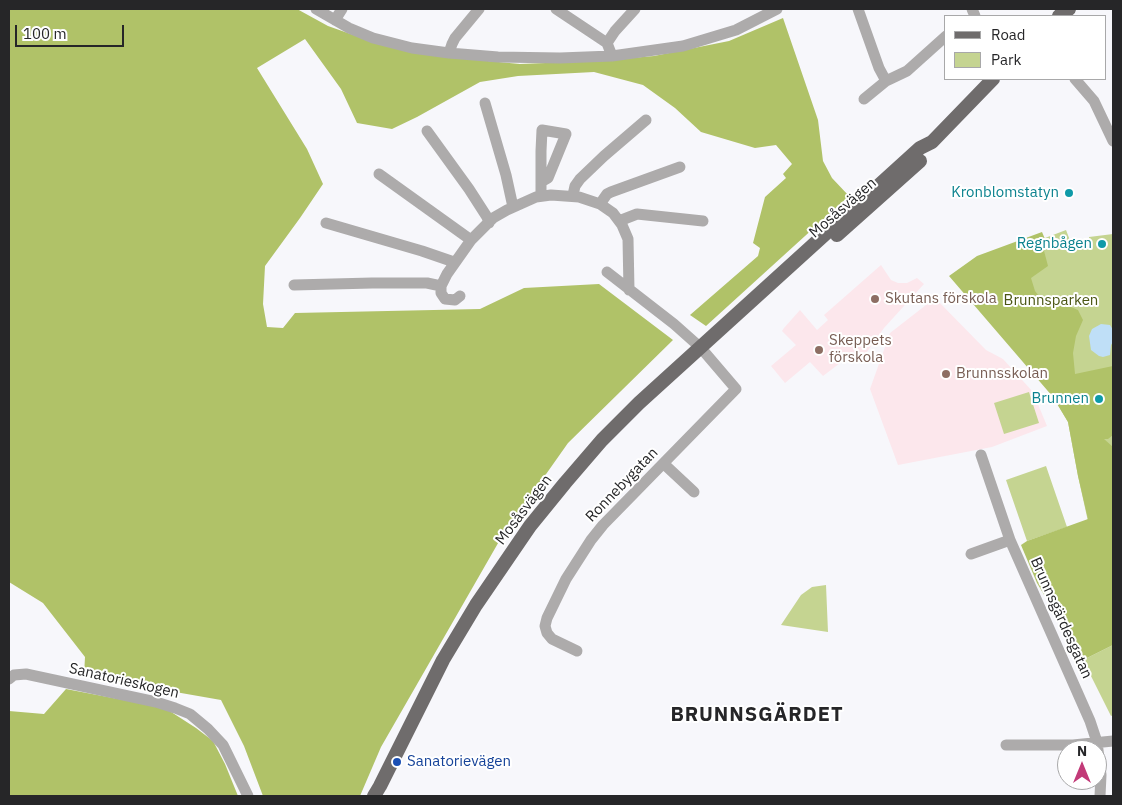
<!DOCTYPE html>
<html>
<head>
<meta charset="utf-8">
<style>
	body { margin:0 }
	#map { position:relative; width:1122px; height:805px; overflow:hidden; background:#f7f7fb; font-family:"IBM Plex Sans",sans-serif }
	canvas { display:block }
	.frame { position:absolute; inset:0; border:10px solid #262628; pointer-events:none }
	.legend { position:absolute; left:944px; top:15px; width:162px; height:65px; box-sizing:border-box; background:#fff; border:1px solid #a8a8a9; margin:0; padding:6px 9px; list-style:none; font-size:15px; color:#262628 }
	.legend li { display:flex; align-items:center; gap:10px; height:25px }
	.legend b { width:25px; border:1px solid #a8a8a9 }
	.north { position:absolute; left:1057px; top:740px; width:50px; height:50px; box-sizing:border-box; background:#fff; border:1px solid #a8a8a9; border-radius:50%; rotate:0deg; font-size:14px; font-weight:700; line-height:20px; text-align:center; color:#262628 }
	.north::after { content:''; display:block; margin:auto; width:18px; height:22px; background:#c23a78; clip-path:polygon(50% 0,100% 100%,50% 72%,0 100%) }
	.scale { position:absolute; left:15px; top:25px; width:109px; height:22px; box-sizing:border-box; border:2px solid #262628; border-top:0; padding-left:6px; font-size:15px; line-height:18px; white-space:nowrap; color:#262628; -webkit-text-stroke:4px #fff; paint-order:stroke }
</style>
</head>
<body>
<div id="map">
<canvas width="1122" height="805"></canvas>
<div class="frame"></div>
<ul class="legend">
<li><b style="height:6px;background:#6f6c6c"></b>Road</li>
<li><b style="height:14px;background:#c5d491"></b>Park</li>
</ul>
<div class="north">N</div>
<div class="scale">100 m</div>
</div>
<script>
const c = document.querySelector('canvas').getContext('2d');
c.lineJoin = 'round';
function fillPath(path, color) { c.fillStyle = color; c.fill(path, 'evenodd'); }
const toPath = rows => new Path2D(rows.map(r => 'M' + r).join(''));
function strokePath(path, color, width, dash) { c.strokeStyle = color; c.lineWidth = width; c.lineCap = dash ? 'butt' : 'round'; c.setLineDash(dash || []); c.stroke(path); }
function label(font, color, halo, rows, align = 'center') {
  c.font = font + ' "IBM Plex Sans",sans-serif'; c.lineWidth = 4; c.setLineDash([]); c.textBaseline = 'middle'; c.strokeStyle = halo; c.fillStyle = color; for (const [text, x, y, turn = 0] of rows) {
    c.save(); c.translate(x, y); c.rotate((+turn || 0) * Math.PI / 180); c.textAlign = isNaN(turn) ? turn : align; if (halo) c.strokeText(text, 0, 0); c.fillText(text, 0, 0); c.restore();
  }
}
const education = toPath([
	[881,265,891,280,898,283,907,283,917,278,924,284,884,328,859,363,852,354,823,376,810,362,785,383,771,366,796,345,782,331,784,328,800,310,817,330,828,320,824,315],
	[935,298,986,350,1003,359,1033,392,1047,426,992,447,898,465,870,389,890,333]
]);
const green = toPath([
	[1066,230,1071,243,1089,240,1089,237,1113,234,1113,582,1089,526,1078,476,1068,422,1053,397,1011,251],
	[1029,392,1039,423,1004,434,994,403],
	[1046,466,1067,527,1027,541,1006,480],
	[826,585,828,632,781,625,801,595,812,587],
	[1113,645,1113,715,1111,716,1083,660]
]);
const forest = toPath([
	[9,9,297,9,328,26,376,43,466,59,520,64,596,61,654,56,729,41,783,18,818,120,823,161,832,178,849,196,706,326,690,315,758,256,760,248,753,243,765,197,786,178,783,174,792,164,776,145,755,148,701,132,675,108,643,85,594,72,518,76,480,82,417,117,392,129,357,123,341,89,305,39,257,68,307,149,323,184,300,218,265,266,263,304,267,327,283,328,295,313,480,309,524,288,599,284,673,340,568,443,501,538,381,747,360,796,263,796,244,746,221,700,84,676,85,657,43,603,9,582],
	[1042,232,1045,239,1043,247,1048,266,1031,278,1035,291,1046,305,1064,304,1078,310,1083,320,1076,336,1073,353,1075,374,1113,366,1113,435,1108,439,1104,439,1113,447,1113,645,1083,660,1037,583,1021,545,1027,541,1088,519,1078,476,1068,422,1053,397,949,276,977,256],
	[66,689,165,708,196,728,213,741,225,764,238,796,9,796,9,711,44,714]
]);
const water = toPath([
	[1101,324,1110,325,1113,330,1113,342,1111,345,1110,355,1103,357,1099,356,1091,350,1089,336,1092,329]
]);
const minor = toPath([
	[316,9,349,28,373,38,412,48,449,53,498,57,560,58,612,56,683,46,736,30,777,9],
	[556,9,607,43,612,56],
	[858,9,879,68,886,81],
	[972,9,975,16],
	[335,20,342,9],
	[607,43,615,31,635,9],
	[449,53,452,44,455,38,479,9],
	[1075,79,1094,101,1113,141],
	[864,99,886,81,907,71,946,36],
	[485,103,506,175,513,207],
	[427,131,469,189,487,217,489,223],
	[379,174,471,240],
	[573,195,575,186,580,179,604,156,646,120],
	[541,196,541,151,542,130,566,134,548,178,541,182],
	[600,204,607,194,611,192,680,167],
	[619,221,637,214,703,221],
	[326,223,422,251,454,262],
	[294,285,372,283,427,283,441,286],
	[460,296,455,300,445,299,441,293,441,286,447,274,471,240,493,218,507,210,536,197,551,195,579,197,600,204,613,213,622,225,628,239,629,290],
	[981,455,1010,540,1090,721,1097,742,1101,775,1100,796],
	[664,464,694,492],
	[971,554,1010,540],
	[577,651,552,639,547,633,545,626,547,618,566,579,591,540,603,525,736,389,701,348,674,324,607,272],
	[9,679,14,675,26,674,156,702,175,708,190,714,208,729,223,745,248,796],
	[1006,745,1073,745,1113,741]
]);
const major = toPath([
	[1059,16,1069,9],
	[837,235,920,161],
	[374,796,380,786,443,660,476,605,530,526,565,483,602,440,639,403,920,148,932,142,993,79]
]);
const markers = [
	[1069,193,5,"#0f9aa8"],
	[1102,244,5,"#0f9aa8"],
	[875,299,5,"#8d6e63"],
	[819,350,5,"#8d6e63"],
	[946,374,5,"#8d6e63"],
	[1099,399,5,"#0f9aa8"],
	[397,762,5,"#1a4fb4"]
];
const cultureNames = [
	["Kronblomstatyn",1059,193],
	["Regnbågen",1092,244],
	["Brunnen",1089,399]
];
const streetNames = [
	["Mosåsvägen",843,208,-41],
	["Ronnebygatan",622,485,-46],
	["Mosåsvägen",524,510,-53],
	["Brunnsgärdesgatan",1061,618,66],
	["Sanatorieskogen",124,681,13]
];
const educationNames = [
	["Skutans förskola",885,299],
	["Skeppets",829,341],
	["förskola",829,358],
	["Brunnsskolan",956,374]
];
const parkNames = [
	["Brunnsparken",1051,301]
];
const transitNames = [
	["Sanatorievägen",407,762]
];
const districtNames = [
	["BRUNNSGÄRDET",757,715]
];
fillPath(education, '#fce7ec');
fillPath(green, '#c5d491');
fillPath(forest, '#b0c268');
fillPath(water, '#bfdff7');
strokePath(minor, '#adabab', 11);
strokePath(major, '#6f6c6c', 14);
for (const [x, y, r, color] of markers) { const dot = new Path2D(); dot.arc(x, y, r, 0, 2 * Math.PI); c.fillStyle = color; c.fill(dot); strokePath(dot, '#fff', 2); }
label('15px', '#0d838f', '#fff', cultureNames, 'right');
label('15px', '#262628', '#fff', streetNames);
label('15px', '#785e54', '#fff', educationNames, 'left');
label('15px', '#4b5614', '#fff', parkNames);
label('15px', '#164399', '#fff', transitNames, 'left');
c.letterSpacing = '1px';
label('bold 20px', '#262628', '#fff', districtNames);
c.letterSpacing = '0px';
</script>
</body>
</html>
